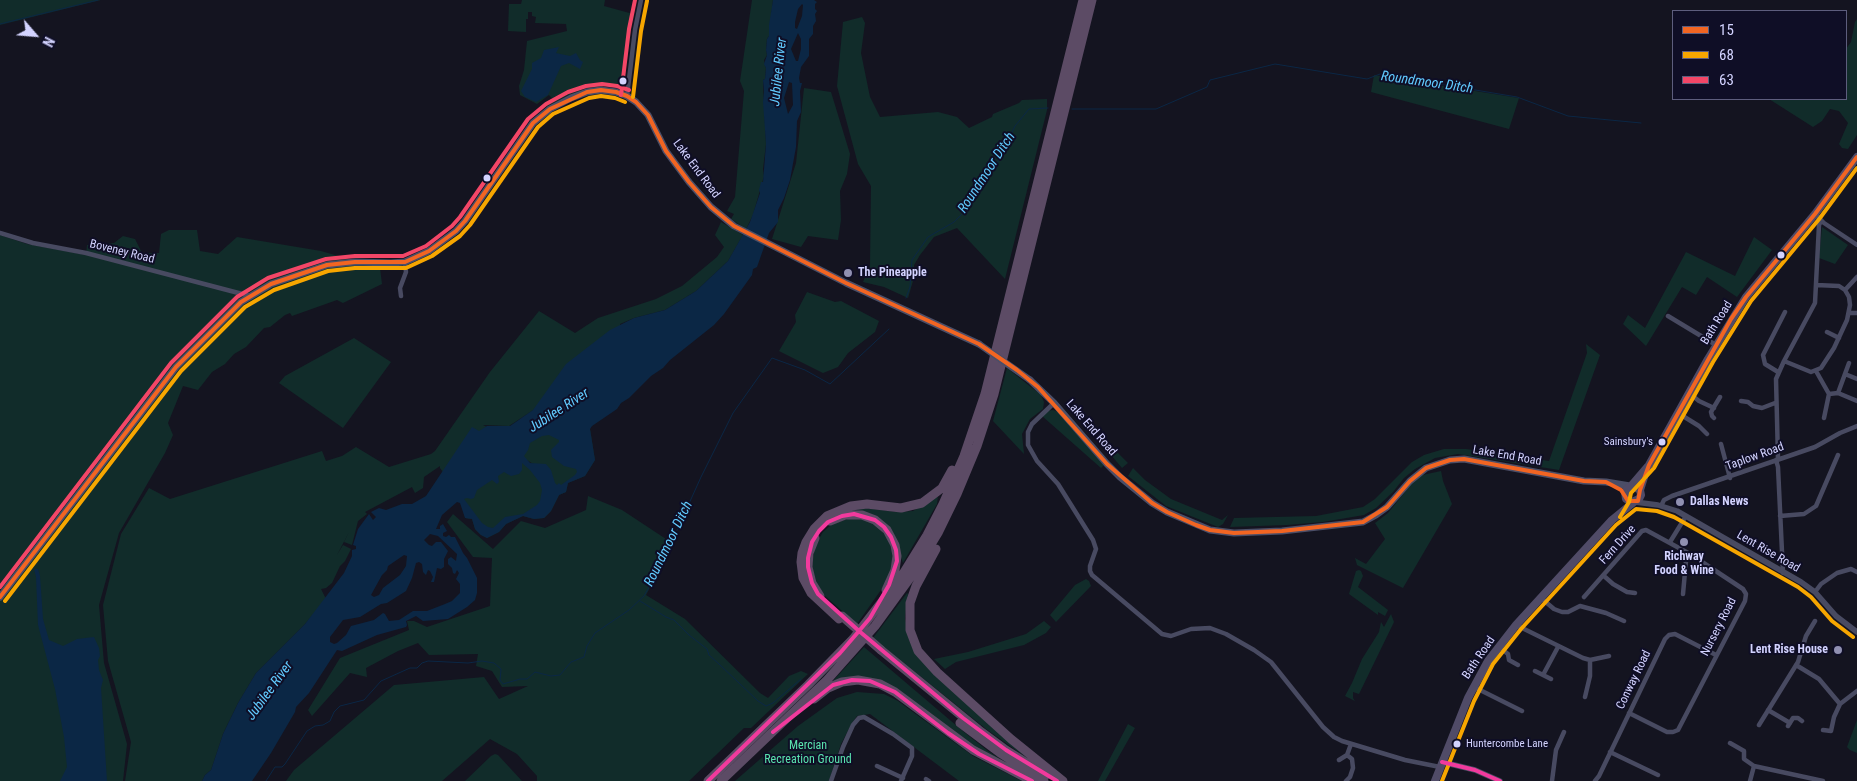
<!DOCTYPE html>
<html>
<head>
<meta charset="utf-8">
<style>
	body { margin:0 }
	#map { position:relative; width:1857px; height:781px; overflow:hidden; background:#141420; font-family:"Roboto Condensed",sans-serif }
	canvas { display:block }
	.legend { position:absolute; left:1672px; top:10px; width:175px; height:90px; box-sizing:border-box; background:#0f0e26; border:1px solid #5d5d7d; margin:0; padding:6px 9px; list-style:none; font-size:15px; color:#d3d3ff }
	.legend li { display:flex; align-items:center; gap:10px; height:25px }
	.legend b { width:25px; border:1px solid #5d5d7d }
	.north { position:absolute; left:10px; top:10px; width:50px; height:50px; -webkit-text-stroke:4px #0f0e26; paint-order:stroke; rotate:117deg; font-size:14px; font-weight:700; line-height:20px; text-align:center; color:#d3d3ff }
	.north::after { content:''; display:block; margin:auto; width:18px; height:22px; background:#d3d3ff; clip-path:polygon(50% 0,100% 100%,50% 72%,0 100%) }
</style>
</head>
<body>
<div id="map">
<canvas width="1857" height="781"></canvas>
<ul class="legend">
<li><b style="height:6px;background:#f26522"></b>15</li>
<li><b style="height:6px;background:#f7a600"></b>68</li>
<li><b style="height:6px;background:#f34667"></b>63</li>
</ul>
<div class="north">N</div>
</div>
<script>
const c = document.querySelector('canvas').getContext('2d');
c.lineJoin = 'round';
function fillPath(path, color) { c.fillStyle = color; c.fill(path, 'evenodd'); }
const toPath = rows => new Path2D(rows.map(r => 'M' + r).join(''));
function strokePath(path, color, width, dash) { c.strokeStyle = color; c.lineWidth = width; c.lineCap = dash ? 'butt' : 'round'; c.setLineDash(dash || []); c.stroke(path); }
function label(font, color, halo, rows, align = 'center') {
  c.font = font + ' "Roboto Condensed",sans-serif'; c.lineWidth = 4; c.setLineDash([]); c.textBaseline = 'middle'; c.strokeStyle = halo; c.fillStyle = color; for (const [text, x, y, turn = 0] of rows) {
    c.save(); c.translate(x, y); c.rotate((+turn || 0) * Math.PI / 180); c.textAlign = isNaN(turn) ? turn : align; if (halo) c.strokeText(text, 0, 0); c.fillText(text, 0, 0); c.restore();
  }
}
const green = toPath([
	[0,0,101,0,0,25],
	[522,0,605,0,604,6,633,14,624,84,584,89,548,108,544,104,553,99,549,95,537,104,520,95,519,86,524,70,527,41,567,31,566,24,535,23,536,17,532,16,532,12,528,12,528,19,526,19,526,32,508,31,509,4,521,4],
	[752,0,773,0,769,36,767,39,766,50,767,55,764,60,766,68,765,79,763,80,763,84,766,144,763,169,764,176,753,215,746,229,731,219,734,214,727,211,735,197,744,91,740,81],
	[862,17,865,23,861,53,870,97,880,117,938,112,957,117,969,128,992,117,993,114,1019,103,1022,100,1047,99,1047,110,1005,279,957,228,934,237,920,255,914,265,915,274,908,298,884,287,863,282,870,266,871,186,858,164,837,86,843,22],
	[1857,19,1857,135,1848,149,1842,148,1839,144,1848,123,1839,111,1830,109,1822,121,1813,127,1769,99,1846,99,1846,49,1851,42,1855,22],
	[1374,75,1519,98,1509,129,1371,92],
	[804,88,831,92,850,154,847,174,840,191,841,220,838,240,808,236,801,247,772,239,796,163],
	[721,222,743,235,728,261,696,291,665,310,634,318,620,324,620,329,541,405,509,426,483,425,487,427,445,475,440,468,440,466,424,477,423,488,415,493,412,487,365,512,367,514,358,521,352,545,344,542,349,532,337,555,343,545,351,549,345,561,340,566,332,583,326,588,321,589,326,599,305,624,256,673,238,703,223,734,211,770,205,775,202,781,125,781,131,742,108,661,103,605,121,534,149,488,170,499,322,451,326,461,342,456,356,447,389,467,431,454,435,451,490,372,539,311,575,333,598,318,656,299,682,286,717,257,724,247,715,235],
	[1822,227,1848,245,1835,264,1819,258],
	[169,230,197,230,200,251,218,254,237,237,321,251,380,268,382,284,343,303,337,300,292,316,290,313,285,315,270,327,264,328,246,347,234,354,225,364,212,372,198,390,183,386,168,423,173,435,165,453,119,533,99,605,104,663,127,744,123,781,0,781,0,235,27,244,86,255,87,245,114,243,123,236,135,239,142,253,159,253,161,234],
	[1754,237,1772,250,1737,297,1707,277,1696,295,1682,287,1646,346,1623,324,1628,315,1645,328,1686,252,1735,276],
	[807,292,835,302,841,301,879,321,875,332,848,353,838,367,823,373,779,351,796,322,795,315],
	[354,338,391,362,343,428,279,383,285,376],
	[1586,344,1600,355,1559,470,1458,454,1435,458,1415,469,1404,478,1393,492,1376,508,1364,515,1323,522,1287,525,1230,527,1234,518,1316,516,1363,507,1375,499,1412,462,1424,455,1444,449,1466,449,1549,461,1587,353],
	[1007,368,1041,395,1044,402,1043,409,1030,419,1022,434,1024,454,993,421],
	[1053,410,1058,412,1104,465,1101,468,1042,416,1047,411],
	[590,429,595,460,585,476,568,483,566,492,559,495,551,511,544,518,534,519,523,516,506,524,499,532,487,538,481,535,475,529,472,519,465,518,463,497,474,488,519,458,537,466,523,458,522,455,528,444,542,433],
	[1100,442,1117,452,1128,463,1122,468],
	[1133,468,1145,480,1171,499,1222,520,1228,515,1223,524,1218,527,1166,506,1128,476],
	[1441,471,1443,481,1452,504,1403,588,1357,565,1355,558,1366,564,1385,539,1375,523,1388,513,1418,476],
	[588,496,622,510,669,541,672,547,646,595,685,619,760,693,768,698,789,676,801,671,808,674,751,728,744,728,689,781,537,781,537,776,517,754,490,739,442,781,286,781,294,770,394,685,484,677,499,699,528,686,502,687,492,671,476,666,478,654,429,655,418,643,398,651,366,668,367,677,350,673,312,716,308,710,340,658,409,630,407,621,414,621,427,627,490,606,492,558,473,557,447,522,453,514,493,549,521,521,545,528,586,510],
	[938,496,937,504,903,563,892,533,851,510,865,508,898,512,913,511],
	[854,517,867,520,879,527,891,543,894,561,888,580,857,624,825,596,817,584,812,566,814,551,817,542,823,532,832,524],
	[1359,570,1361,571,1363,576,1358,587,1388,610,1385,616,1378,612,1378,615,1349,594,1356,571],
	[1086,579,1089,581,1091,586,1056,622,1050,615,1075,585],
	[907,593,908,594,905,618,911,643,1034,763,986,729,873,638],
	[1391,614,1394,622,1359,694,1353,692,1353,698,1355,701,1345,696,1352,683,1362,659,1379,632,1381,622,1384,627],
	[1044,621,1051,627,1046,633,1024,645,956,662,945,669,934,659,968,652,1026,634],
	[864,647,964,732,988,751,1019,771,985,755,892,687,832,682],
	[857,692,884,694,898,701,973,756,1022,781,959,781,870,714,857,716,852,723,841,744,829,781,735,781,798,726,837,698],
	[1857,720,1857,753,1850,750,1847,747],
	[1128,724,1135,728,1105,781,1098,781],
	[495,754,498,755,522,781,465,781,491,756]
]);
const water = toPath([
	[773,0,814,0,817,2,815,4,815,9,817,11,815,14,816,21,813,26,813,34,809,39,809,56,801,67,799,78,800,83,802,83,800,91,801,112,797,121,796,147,790,180,784,198,778,210,778,222,769,233,757,267,753,269,752,275,724,314,714,325,670,360,663,368,651,376,629,398,621,403,617,409,592,426,590,429,595,460,585,476,568,483,566,492,559,495,551,511,544,518,534,519,523,516,506,524,499,532,487,538,481,535,475,529,472,519,465,518,460,503,457,502,442,515,436,529,440,529,440,526,443,524,447,531,443,533,443,536,446,537,449,535,451,537,455,537,463,553,467,558,477,578,477,593,475,600,467,607,448,619,423,621,416,616,406,621,407,625,406,627,377,635,342,651,337,650,309,693,296,707,295,712,271,753,252,781,202,781,205,775,211,770,223,734,238,703,256,673,305,624,344,573,352,556,352,550,356,549,356,546,353,545,358,529,369,514,373,520,376,517,371,512,379,508,386,510,402,504,412,504,426,496,472,427,479,431,487,426,510,426,533,410,566,364,610,330,634,318,665,310,696,291,728,261,750,222,760,193,759,190,761,182,763,182,766,144,763,102,764,92,763,80,765,79,766,68,764,64,767,55,766,50,767,39,769,36,769,25],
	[802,4,803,5,802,16,797,29,795,28,795,22,798,9],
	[798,33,801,39,801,49,798,61,796,61,791,49],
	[789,82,792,83,793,105,788,114,784,98],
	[549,435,559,440,559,442,551,450,552,457,564,466,576,469,577,472,575,475,561,485,559,483,557,485,555,483,551,470,546,464,530,463,524,456,528,450,530,443,542,436],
	[522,463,530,470,540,483,542,490,540,501,537,505,523,514,505,517,493,528,488,527,482,523,464,499,467,498,471,499,474,498,477,490,492,480,497,484,499,482,498,476,504,472,511,476,519,474,522,470],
	[430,534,438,536,457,554,456,561,451,557,448,559,448,564,452,568,453,573,455,574,457,570,459,573,456,579,460,584,460,593,452,601,445,604,427,611,413,611,399,620,389,621,385,614,383,613,374,620,351,626,346,635,337,643,334,644,330,642,330,637,343,620,360,617,381,604,387,603,406,591,412,578,416,563,419,562,422,564,423,572,426,575,428,570,430,571,433,577,431,582,434,582,437,568,441,569,444,567,444,559,448,551,441,542,436,542,432,546,429,545,424,540],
	[404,555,407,556,406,566,400,575,383,588,379,595,374,597,371,595,382,575,387,570,388,566],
	[559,47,556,53,570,56,576,53,580,60,583,62,580,69,569,63,561,66,548,95,536,102,525,97,521,91,532,69,532,63,541,58,544,50],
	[34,569,38,569,40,576,43,619,49,640,63,646,77,639,94,637,99,648,100,656,98,660,99,670,103,680,101,688,107,781,60,781,67,767,64,737,55,689,38,625,36,577]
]);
const stream = toPath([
	[0,24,98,0],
	[1072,109,1156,109,1207,87,1210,80,1275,64,1367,79,1380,74,1517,97,1568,116,1641,123],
	[906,298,910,287,912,260,928,237,954,222,966,210,999,160,1015,126,1029,109,1048,108],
	[640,601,666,617,674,620,689,635,707,649,709,655,719,664,758,701,766,706,773,703,801,679],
	[266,781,275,767,282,767,285,764,307,731,315,726,323,725,330,721,334,712,340,706,364,700,381,681,410,668,417,668,422,663,428,661,468,663,482,661,494,663,501,669,500,680,503,684,520,679,527,679,535,672,551,676,560,675,571,662,584,657,587,646,595,633,629,610,644,596,660,568,701,477,733,413,772,358,805,370,830,384,889,329]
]);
const minor = toPath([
	[627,96,635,30,641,0],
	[1815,214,1824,223,1857,245],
	[0,233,33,243,86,253,250,296],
	[1845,290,1857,277],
	[401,296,400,288,406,272,405,262],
	[1849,313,1857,313],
	[1668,316,1716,345],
	[1827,332,1839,338],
	[1784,361,1811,372,1821,368,1834,348,1847,320,1850,305,1849,297,1845,290,1839,286,1816,285],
	[1816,371,1829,394,1824,418],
	[1778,372,1765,364,1763,355,1785,312],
	[1845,374,1857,379],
	[1689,393,1699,401,1714,408],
	[1838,393,1849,363],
	[1829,394,1838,393,1857,401],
	[1741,401,1748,402,1753,406,1762,408,1775,403],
	[1054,403,1032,424,1028,432,1028,445,1037,461,1058,484,1093,540,1096,549,1090,566,1090,571,1092,575,1162,634,1171,636,1191,629,1210,628,1226,634,1254,650,1271,662,1323,727,1334,737,1342,741,1405,760,1440,767],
	[1678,413,1699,426,1707,434],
	[1714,418,1712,416,1711,412,1720,397],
	[1721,444,1730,478],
	[1778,459,1776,379,1784,361,1815,303,1819,225,1821,221],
	[1776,460,1778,467,1783,573],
	[1661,506,1664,500,1672,496,1815,447,1840,433,1857,426],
	[1780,516,1804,514,1816,506,1838,455],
	[1670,542,1686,516],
	[1604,576,1613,584,1627,592,1635,593],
	[1815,592,1821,584,1837,573,1851,569,1857,572],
	[1683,594,1686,561,1690,554],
	[1584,597,1642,531,1646,530,1690,554,1743,589,1746,594,1745,601,1678,730,1673,732,1667,732,1629,713],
	[1541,598,1554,609,1562,612,1568,612,1580,606,1606,613,1624,621],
	[1516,625,1583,658,1590,660,1609,656],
	[1499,647,1508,654,1509,660,1518,665],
	[1796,665,1819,679,1840,704],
	[1535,671,1551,679],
	[1543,675,1558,647],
	[1474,687,1522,711],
	[1585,697,1590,676,1590,660],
	[1768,710,1790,723],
	[1759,725,1798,662,1806,636,1815,621],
	[1788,726,1793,718,1798,718,1802,721],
	[1823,730,1831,731,1834,717,1840,704,1857,691],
	[1730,743,1744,751,1744,759,1754,766,1823,781],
	[1610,752,1658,775],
	[1339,760,1347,755,1351,744],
	[877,766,903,778],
	[926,779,929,781],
	[831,781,843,747,853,725,859,718,864,717,893,734,912,748,912,756,901,781],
	[1346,781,1350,777,1353,768,1352,759,1347,755],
	[1552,781,1556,750,1564,732],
	[1595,781,1599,776,1665,639,1669,635,1675,634,1716,655],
	[1750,781,1754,766]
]);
const tertiary = toPath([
	[1635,502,1658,505,1677,511,1801,582,1815,592,1836,616,1857,632],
	[1442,762,1475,770,1500,781]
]);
const secondary = toPath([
	[1030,380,1054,403,1107,464,1120,477,1152,503,1167,512,1210,530,1234,533,1282,531,1363,522,1376,515,1387,507,1410,481,1426,468,1450,460,1464,459,1584,481,1606,482,1630,486],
	[0,597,176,367,241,302,271,284,327,265,355,262,391,263,405,262,429,251,456,231,465,221,533,123,550,109,571,98,587,92,601,90,616,92,627,96,636,102,648,115,666,151,689,182,711,207,734,226,846,283,979,344]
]);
const primary = toPath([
	[1631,486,1649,465,1708,359,1746,297,1815,214,1857,157],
	[1640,490,1633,486,1628,488,1625,492,1626,499,1632,502,1639,499,1641,495,1640,490,1645,474],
	[1435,781,1468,698,1488,661,1516,625,1612,520,1634,502]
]);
const motorway = toPath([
	[830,521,845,515,862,515,875,520,887,530,895,545,897,556,895,570,886,590],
	[815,538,809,553,808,567,812,583,820,596],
	[936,549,916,586,910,603,910,630,918,651,937,672,1011,739,1063,781],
	[839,619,811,593,803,578,801,562,802,553,806,542,814,529,827,516,851,506,867,504,901,508,922,503,942,488,952,470],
	[881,650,979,730,1006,750,1046,775],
	[814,699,828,688,842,682,858,680,880,684,895,692,973,750,1032,781],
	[960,723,1000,753,1044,781],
	[708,781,808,685,853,639,901,577,927,535,943,504,964,456,985,394,1083,0],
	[721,781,827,680,875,626,915,571,938,533,957,494,977,446,994,394,1092,0]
]);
const secondaryBridge = toPath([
	[979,344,1030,380]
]);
const motorwayBridge = toPath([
	[842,616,881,650]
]);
const bus1 = toPath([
	[0,597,176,367,241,302,271,284,327,265,355,262,405,262,429,251,456,231,465,221,533,123,550,109,587,92,601,90,616,92,627,96,636,102,648,115,666,151,689,182,711,207,734,226,846,283,979,344,1017,370,1038,387,1107,464,1152,503,1167,512,1196,525,1210,530,1234,533,1282,531,1363,522,1387,507,1410,481,1426,468,1450,460,1464,459,1584,481,1606,482,1621,490,1628,501,1638,501,1640,490,1649,465,1731,319,1746,297,1815,214,1857,157]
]);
const bus2 = toPath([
	[633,97,641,31,647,1],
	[1620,517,1629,502,1631,493,1654,468,1713,362,1751,301,1820,218,1857,168],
	[5,601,181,371,245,307,274,290,328,271,355,268,406,268,432,256,460,236,470,225,538,127,553,114,589,98,601,96,615,98,625,102],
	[1442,781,1474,701,1493,664,1521,629,1616,525,1636,509,1657,511,1674,517,1798,587,1811,597,1832,621,1853,637]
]);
const bus3 = toPath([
	[621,95,629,29,635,0],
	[0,587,171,363,237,297,268,278,326,259,355,256,403,256,426,246,452,226,460,217,528,119,546,104,568,92,586,86,602,84,617,86,629,90]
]);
const bus4 = toPath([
	[854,514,875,520,884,527,891,537,896,550,897,561,889,585,870,618,859,631,818,594,812,583,808,567,808,558,812,542,819,531,828,522,842,516,854,514],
	[859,631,963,718,1006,750,1057,781],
	[773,732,833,685,852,680,870,681,895,692,948,733,979,754,1032,781],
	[1442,762,1475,770,1500,781],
	[708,781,840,653,859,631]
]);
const markers = [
	[623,81,4.5,"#d3d3ff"],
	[487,178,4.5,"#d3d3ff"],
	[1781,255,4.5,"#d3d3ff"],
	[848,273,5,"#9090b1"],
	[1662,442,4.5,"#d3d3ff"],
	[1680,502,5,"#9090b1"],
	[1684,542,5,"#9090b1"],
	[1838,650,5,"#9090b1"],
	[1457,744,4.5,"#d3d3ff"]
];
const busNames = [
	["Sainsbury's",1653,442],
	["Huntercombe Lane",1466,744,"left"]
];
const streetNames = [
	["Lake End Road",696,169,53],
	["Boveney Road",122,252,14],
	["Bath Road",1717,323,-58],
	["Lake End Road",1091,428,49],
	["Lake End Road",1507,456,10],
	["Taplow Road",1755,457,-20],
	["Fern Drive",1618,545,-48],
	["Lent Rise Road",1768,552,30],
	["Nursery Road",1719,627,-63],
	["Bath Road",1479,658,-56],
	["Conway Road",1634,680,-64]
];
const poiNames = [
	["The Pineapple",858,273],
	["Dallas News",1690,502],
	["Richway",1684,557,"center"],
	["Food & Wine",1684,571,"center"],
	["Lent Rise House",1828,650,"right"]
];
const parkNames = [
	["Mercian",808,746],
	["Recreation Ground",808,760]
];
const waterNames = [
	["Jubilee River",779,72,-84],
	["Roundmoor Ditch",1427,83,8],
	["Roundmoor Ditch",987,173,-57],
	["Jubilee River",559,411,-33],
	["Roundmoor Ditch",669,544,-64],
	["Jubilee River",270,691,-54]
];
fillPath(green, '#112c2a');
fillPath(water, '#0b2745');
strokePath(stream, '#0b2745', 1);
strokePath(minor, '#484a61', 4.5);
strokePath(tertiary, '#484a61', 5.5);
strokePath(secondary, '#4b4e67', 7);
strokePath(primary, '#504b67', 8);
strokePath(motorway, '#5c4b65', 9);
strokePath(secondaryBridge, '#4b4e67', 7);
strokePath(motorwayBridge, '#5c4b65', 9);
strokePath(bus1, '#f26522', 4);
strokePath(bus2, '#f7a600', 4);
strokePath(bus3, '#f34667', 4);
strokePath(bus4, '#f13a9d', 4);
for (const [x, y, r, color] of markers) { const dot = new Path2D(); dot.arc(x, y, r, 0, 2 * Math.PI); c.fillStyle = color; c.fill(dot); strokePath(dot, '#0f0e26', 2); }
label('11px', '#d3d3ff', '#0f0e26', busNames, 'right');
label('12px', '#d3d3ff', '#0f0e26', streetNames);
label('bold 12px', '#d3d3ff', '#0f0e26', poiNames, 'left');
label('12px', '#5ae4af', '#0f0e26', parkNames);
label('italic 14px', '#61cbff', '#0f0e26', waterNames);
</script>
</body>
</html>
